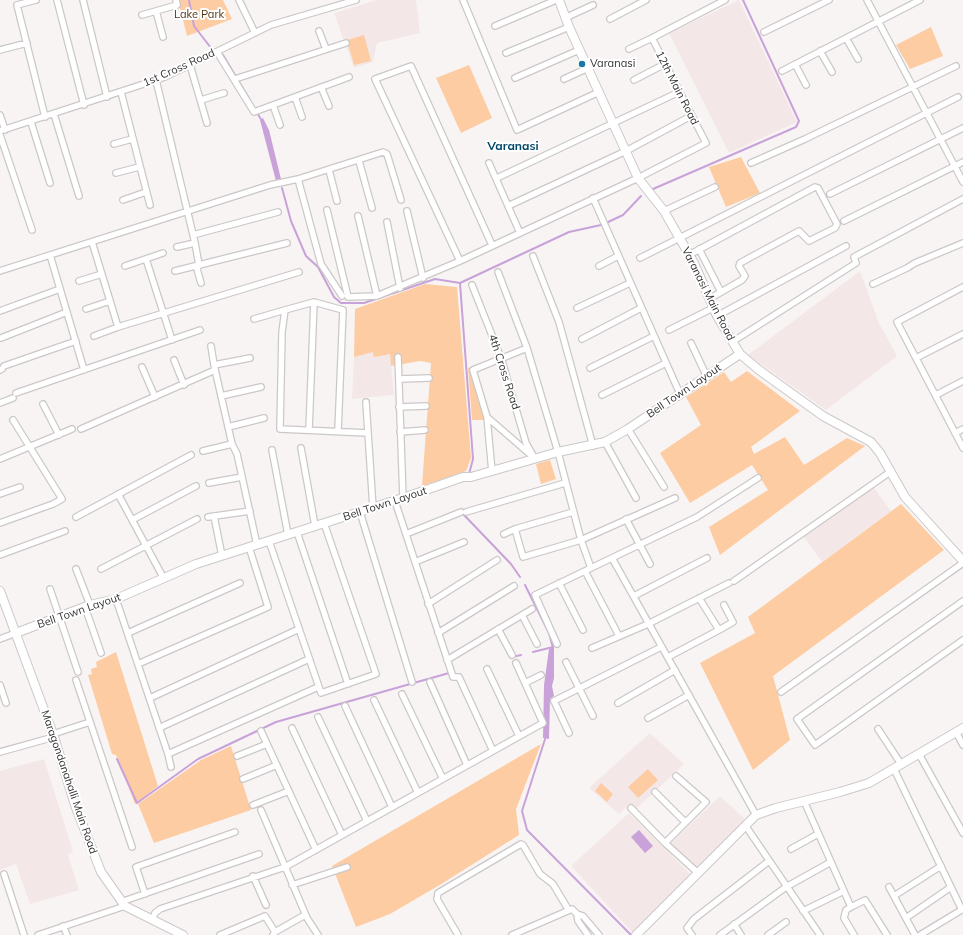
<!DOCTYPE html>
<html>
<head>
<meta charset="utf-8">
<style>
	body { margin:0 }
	canvas { display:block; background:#f8f4f4 }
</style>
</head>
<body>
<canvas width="963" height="935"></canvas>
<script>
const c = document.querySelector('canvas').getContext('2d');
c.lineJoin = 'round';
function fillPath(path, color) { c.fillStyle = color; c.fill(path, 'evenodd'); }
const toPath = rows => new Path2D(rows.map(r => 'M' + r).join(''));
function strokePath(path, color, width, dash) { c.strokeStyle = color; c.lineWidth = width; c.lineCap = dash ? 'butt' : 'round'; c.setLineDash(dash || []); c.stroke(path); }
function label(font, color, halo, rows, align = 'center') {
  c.font = font + ' Mulish,sans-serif'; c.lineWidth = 4; c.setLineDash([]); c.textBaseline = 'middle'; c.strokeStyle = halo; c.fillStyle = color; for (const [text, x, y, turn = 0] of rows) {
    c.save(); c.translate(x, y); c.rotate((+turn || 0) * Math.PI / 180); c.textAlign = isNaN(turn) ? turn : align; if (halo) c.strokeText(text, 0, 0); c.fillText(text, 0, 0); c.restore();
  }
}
const built = toPath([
	[377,0,416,0,420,33,377,43,373,62,354,68,334,13],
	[739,0,797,122,729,153,669,33],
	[860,271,879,323,897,356,826,410,748,355],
	[374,351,390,354,394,395,352,399,354,357],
	[872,485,891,511,822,562,803,536],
	[650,733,684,764,635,810,630,803,619,814,589,788],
	[44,759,73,851,68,855,79,890,30,904,16,864,0,870,0,771],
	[720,796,745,819,697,871,670,844],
	[629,813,690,874,644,922,632,932,571,866]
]);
const green = toPath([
	[178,0,223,0,232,19,187,36],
	[931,27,943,56,910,69,896,45],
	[364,35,371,61,354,65,347,40],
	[469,65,492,118,461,133,436,78],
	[741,157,760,193,726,207,709,167],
	[425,284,457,287,471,458,466,471,422,486,431,363,420,361,391,366,390,354,374,357,373,352,354,357,355,309],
	[468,368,470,368,484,420,472,420],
	[747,371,800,411,751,447,754,454,785,437,804,465,847,438,865,446,720,555,709,527,768,490,752,465,690,503,660,453,701,425,686,397,724,372,731,382],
	[550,460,556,479,541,484,536,464],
	[901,504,944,550,773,676,790,740,753,770,700,663,755,633,748,617],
	[116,652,158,786,135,804,116,755,112,754,88,675,92,674,91,669,97,667,96,662],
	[541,744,516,809,519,835,443,883,390,914,356,927,332,866],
	[231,746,251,810,154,843,138,804,201,760],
	[648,769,658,780,638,798,628,787],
	[601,783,613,794,607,802,595,791]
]);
const water = toPath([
	[263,118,269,130,281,179,276,181,260,120],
	[554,647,554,678,552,686,554,696,550,699,549,739,543,738,544,685,549,649],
	[639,830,653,846,645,853,631,837]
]);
const stream = toPath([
	[189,0,194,26,211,48],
	[223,55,250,100],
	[256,111,262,121],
	[282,188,291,221,306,256,318,267,334,297,341,303,364,303,435,279,460,283,473,459,469,474],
	[653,189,796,127,799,121,743,0],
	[606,223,623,215,641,196],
	[460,283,569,232,601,225],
	[464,515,511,564,520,577],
	[525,585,549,633,553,648],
	[533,652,553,647],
	[512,657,521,655],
	[546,736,522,811,527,830,631,935],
	[117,759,137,803,198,759,276,722,449,673]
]);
const street = toPath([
	[36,0,17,5,45,117],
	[57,0,84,105],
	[83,0,107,97],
	[239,0,255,33],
	[463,0,517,130,599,92],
	[867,0,963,182],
	[156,11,163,37],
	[142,15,177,5,176,0],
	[565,18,593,5],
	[610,19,646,0],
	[495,26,556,0],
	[319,31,326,49],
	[764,32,829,0],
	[846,38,858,59],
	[629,49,652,38],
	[0,50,27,43],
	[820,51,832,72],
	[217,52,254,112,349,77],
	[506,53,569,27],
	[795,64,806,85],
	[190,65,207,123],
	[782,71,920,0],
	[515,78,579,50],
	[235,79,346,43],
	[564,79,588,68],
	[156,80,195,243,199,265,197,269,201,283],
	[634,80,665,64],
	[321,87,329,106],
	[121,92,150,205],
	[295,97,302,117],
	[201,100,224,93],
	[273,105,280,125],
	[54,114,79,196],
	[0,115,5,130],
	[31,122,50,183],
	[0,131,165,77,271,25,356,0],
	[0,135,32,230],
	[114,144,132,139],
	[359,161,372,208],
	[489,163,520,233],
	[751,163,805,139,956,66],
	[329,170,337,201],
	[116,173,139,167],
	[497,178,679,92],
	[298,179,321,264,342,296],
	[830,194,963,128],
	[593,198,680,394],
	[123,200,146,192],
	[508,206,626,151,691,116],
	[327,210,348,297,377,296,460,261,638,178,706,143,652,38,725,0],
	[407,211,423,278],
	[664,211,715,187],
	[358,216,377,296],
	[844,221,963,162],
	[387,222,400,288],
	[193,235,278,212],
	[92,242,118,327,299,272],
	[177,247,195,243],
	[699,249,721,292],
	[50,255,84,370],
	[689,255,815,187,818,188,837,224,835,228,809,241,799,231,740,263,739,266,745,276,742,280,709,299],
	[533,256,559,322,593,446],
	[640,258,958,97],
	[146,259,172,340],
	[460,261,375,79,411,66,492,245],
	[125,266,163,253],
	[599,266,618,256],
	[0,271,270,185,298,179,383,152,387,154,401,200],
	[175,271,287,243],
	[498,272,527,348,558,452,581,540,591,568,697,517,758,478],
	[79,281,102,274],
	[873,284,907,268,915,263,963,243],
	[472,285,501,358,526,443,535,459],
	[963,287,897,322,963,448],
	[577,308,630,283],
	[86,309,110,301],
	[0,311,60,289],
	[717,316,846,246],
	[254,319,285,310],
	[669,330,713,308],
	[94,336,118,327],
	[1,338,67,312],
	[582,339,641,308],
	[732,342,856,263,854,257,963,199],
	[691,343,707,377],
	[211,346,214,365,232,444,237,454,257,545],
	[527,348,473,370,487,417,532,456],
	[398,357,403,498],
	[916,358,963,334],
	[174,360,184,385],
	[214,365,250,358],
	[4,366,76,341],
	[142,367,155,397],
	[590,368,654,336],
	[0,370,2,369],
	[399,379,429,378],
	[16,393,200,330],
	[602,395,666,363],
	[936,395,963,381],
	[221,396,261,387],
	[366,402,373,508],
	[0,403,13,398],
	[43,404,59,435],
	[399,407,426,406],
	[487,417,492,472],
	[228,427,264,418],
	[81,429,215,370],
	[628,429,664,487],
	[309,430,314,302],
	[338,431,343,310,314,302,285,310,282,332,280,429,368,433],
	[400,432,425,430],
	[955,433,963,429],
	[605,442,636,498],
	[301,448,315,526],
	[272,450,288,535],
	[203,451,232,444],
	[0,459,72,429],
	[209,483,242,477],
	[0,494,20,487],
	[118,494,163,577],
	[395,501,453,677,459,677,493,751],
	[360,512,412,682],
	[466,512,565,483],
	[573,512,515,529,523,557,581,540,675,498],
	[214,516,222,556],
	[76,517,191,455],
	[208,517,250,511],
	[626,519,650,564],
	[132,520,196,486],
	[0,523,53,504,62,499,13,420],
	[297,532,348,684],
	[406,534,461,512],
	[504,534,515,529],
	[269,541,321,693,376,674,324,523],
	[0,555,65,531],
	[612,558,756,815],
	[415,562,464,542],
	[76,569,90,605],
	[101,569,197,519],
	[585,571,619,636],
	[734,581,890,472],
	[559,583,583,630],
	[50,589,78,672],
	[634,596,707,558],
	[699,598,719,630,733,622,724,605],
	[116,599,168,754,318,687],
	[963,601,797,719,815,745,963,640],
	[428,604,497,560],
	[85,607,101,653],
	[522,615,537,644],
	[498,629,512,655],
	[128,633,240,583],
	[438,633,514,586],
	[0,639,16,633],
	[557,644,535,595,591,568],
	[592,648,648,624,729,583],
	[668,657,719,630],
	[447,660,532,609],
	[566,662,593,716],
	[138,664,268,607,249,547],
	[487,669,519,736],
	[76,680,132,847],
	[430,682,467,765],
	[525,683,541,675],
	[0,685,6,703],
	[781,692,963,563],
	[402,694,443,779],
	[150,698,299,629],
	[374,700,418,793],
	[618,703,675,670],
	[345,706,392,807],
	[318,717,367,821],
	[648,718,689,695],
	[159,728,309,659],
	[292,728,342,835],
	[878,729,901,764],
	[261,731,316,850],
	[956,732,963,745],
	[569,733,554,701,661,647],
	[53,734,90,722],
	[0,752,54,737],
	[168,754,171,767],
	[919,754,963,833],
	[237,756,267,744],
	[894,769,962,910],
	[676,776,706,802,665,843,697,872],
	[243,779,277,765],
	[655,792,685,822],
	[804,801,851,907,846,910,844,918,854,935],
	[253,805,289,791],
	[631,808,665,843],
	[261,810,307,918,318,935],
	[745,825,820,935],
	[791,849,818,834],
	[4,874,24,935],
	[253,876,266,905],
	[292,885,347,867],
	[889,887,915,935],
	[145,894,136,867,235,832],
	[894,896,941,866],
	[121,902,259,854],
	[851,907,865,900,887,935],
	[803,911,844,891],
	[577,914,578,921,588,935],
	[906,918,951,887],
	[152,920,155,913,160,909,285,867,543,723,516,663],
	[734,924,741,935],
	[63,926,67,935],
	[38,935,125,906],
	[220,935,265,916,275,932],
	[273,935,275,932,305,915],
	[458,935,437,899,438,893,521,844,523,845,540,874,553,884,568,909],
	[512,935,572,909,577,914,583,916,599,935],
	[692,935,687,928,694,919,769,861],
	[720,935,786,887,831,862],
	[768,935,786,922],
	[920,935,963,909]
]);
const secondary = toPath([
	[559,0,569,27,638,178,664,211,694,263,717,316,740,354,759,370,823,416,871,442,880,453,905,497,963,561],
	[0,591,54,737,75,805,101,872,125,906,183,935],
	[16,633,90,605,116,599,196,564,403,498,463,477,471,477,558,452,605,442,628,429,740,354],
	[636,935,756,815,776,808,840,792,869,783,963,728]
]);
const markers = [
	[582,64,4,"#1979a5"]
];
const parkNames = [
	["Lake Park",199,15]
];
const poiNames = [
	["Varanasi",590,64]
];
const streetNames = [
	["1st Cross Road",179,68,-24],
	["12th Main Road",677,88,63],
	["Varanasi Main Road",708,294,63],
	["4th Cross Road",504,372,72],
	["Bell Town Layout",684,391,-34],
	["Bell Town Layout",385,504,-18],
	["Bell Town Layout",79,611,-19],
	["Maragondanahalli Main Road",69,782,71]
];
const neighbourhoodNames = [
	["Varanasi",513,146]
];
fillPath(built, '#f4e7e8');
fillPath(green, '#fecca2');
fillPath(water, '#c8a2d9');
strokePath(stream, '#c8a2d9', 2);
strokePath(street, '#ccc8c8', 8);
strokePath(secondary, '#ccc8c8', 10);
strokePath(street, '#fff', 5.5);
strokePath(secondary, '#fff', 8);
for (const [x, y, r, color] of markers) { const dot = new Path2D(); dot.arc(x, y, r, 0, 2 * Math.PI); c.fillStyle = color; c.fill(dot); strokePath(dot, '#fff', 1.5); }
label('11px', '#55320f', '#fff', parkNames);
label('11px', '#333132', '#fff', poiNames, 'left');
label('11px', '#333132', '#fff', streetNames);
label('bold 12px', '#024967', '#fff', neighbourhoodNames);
</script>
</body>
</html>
